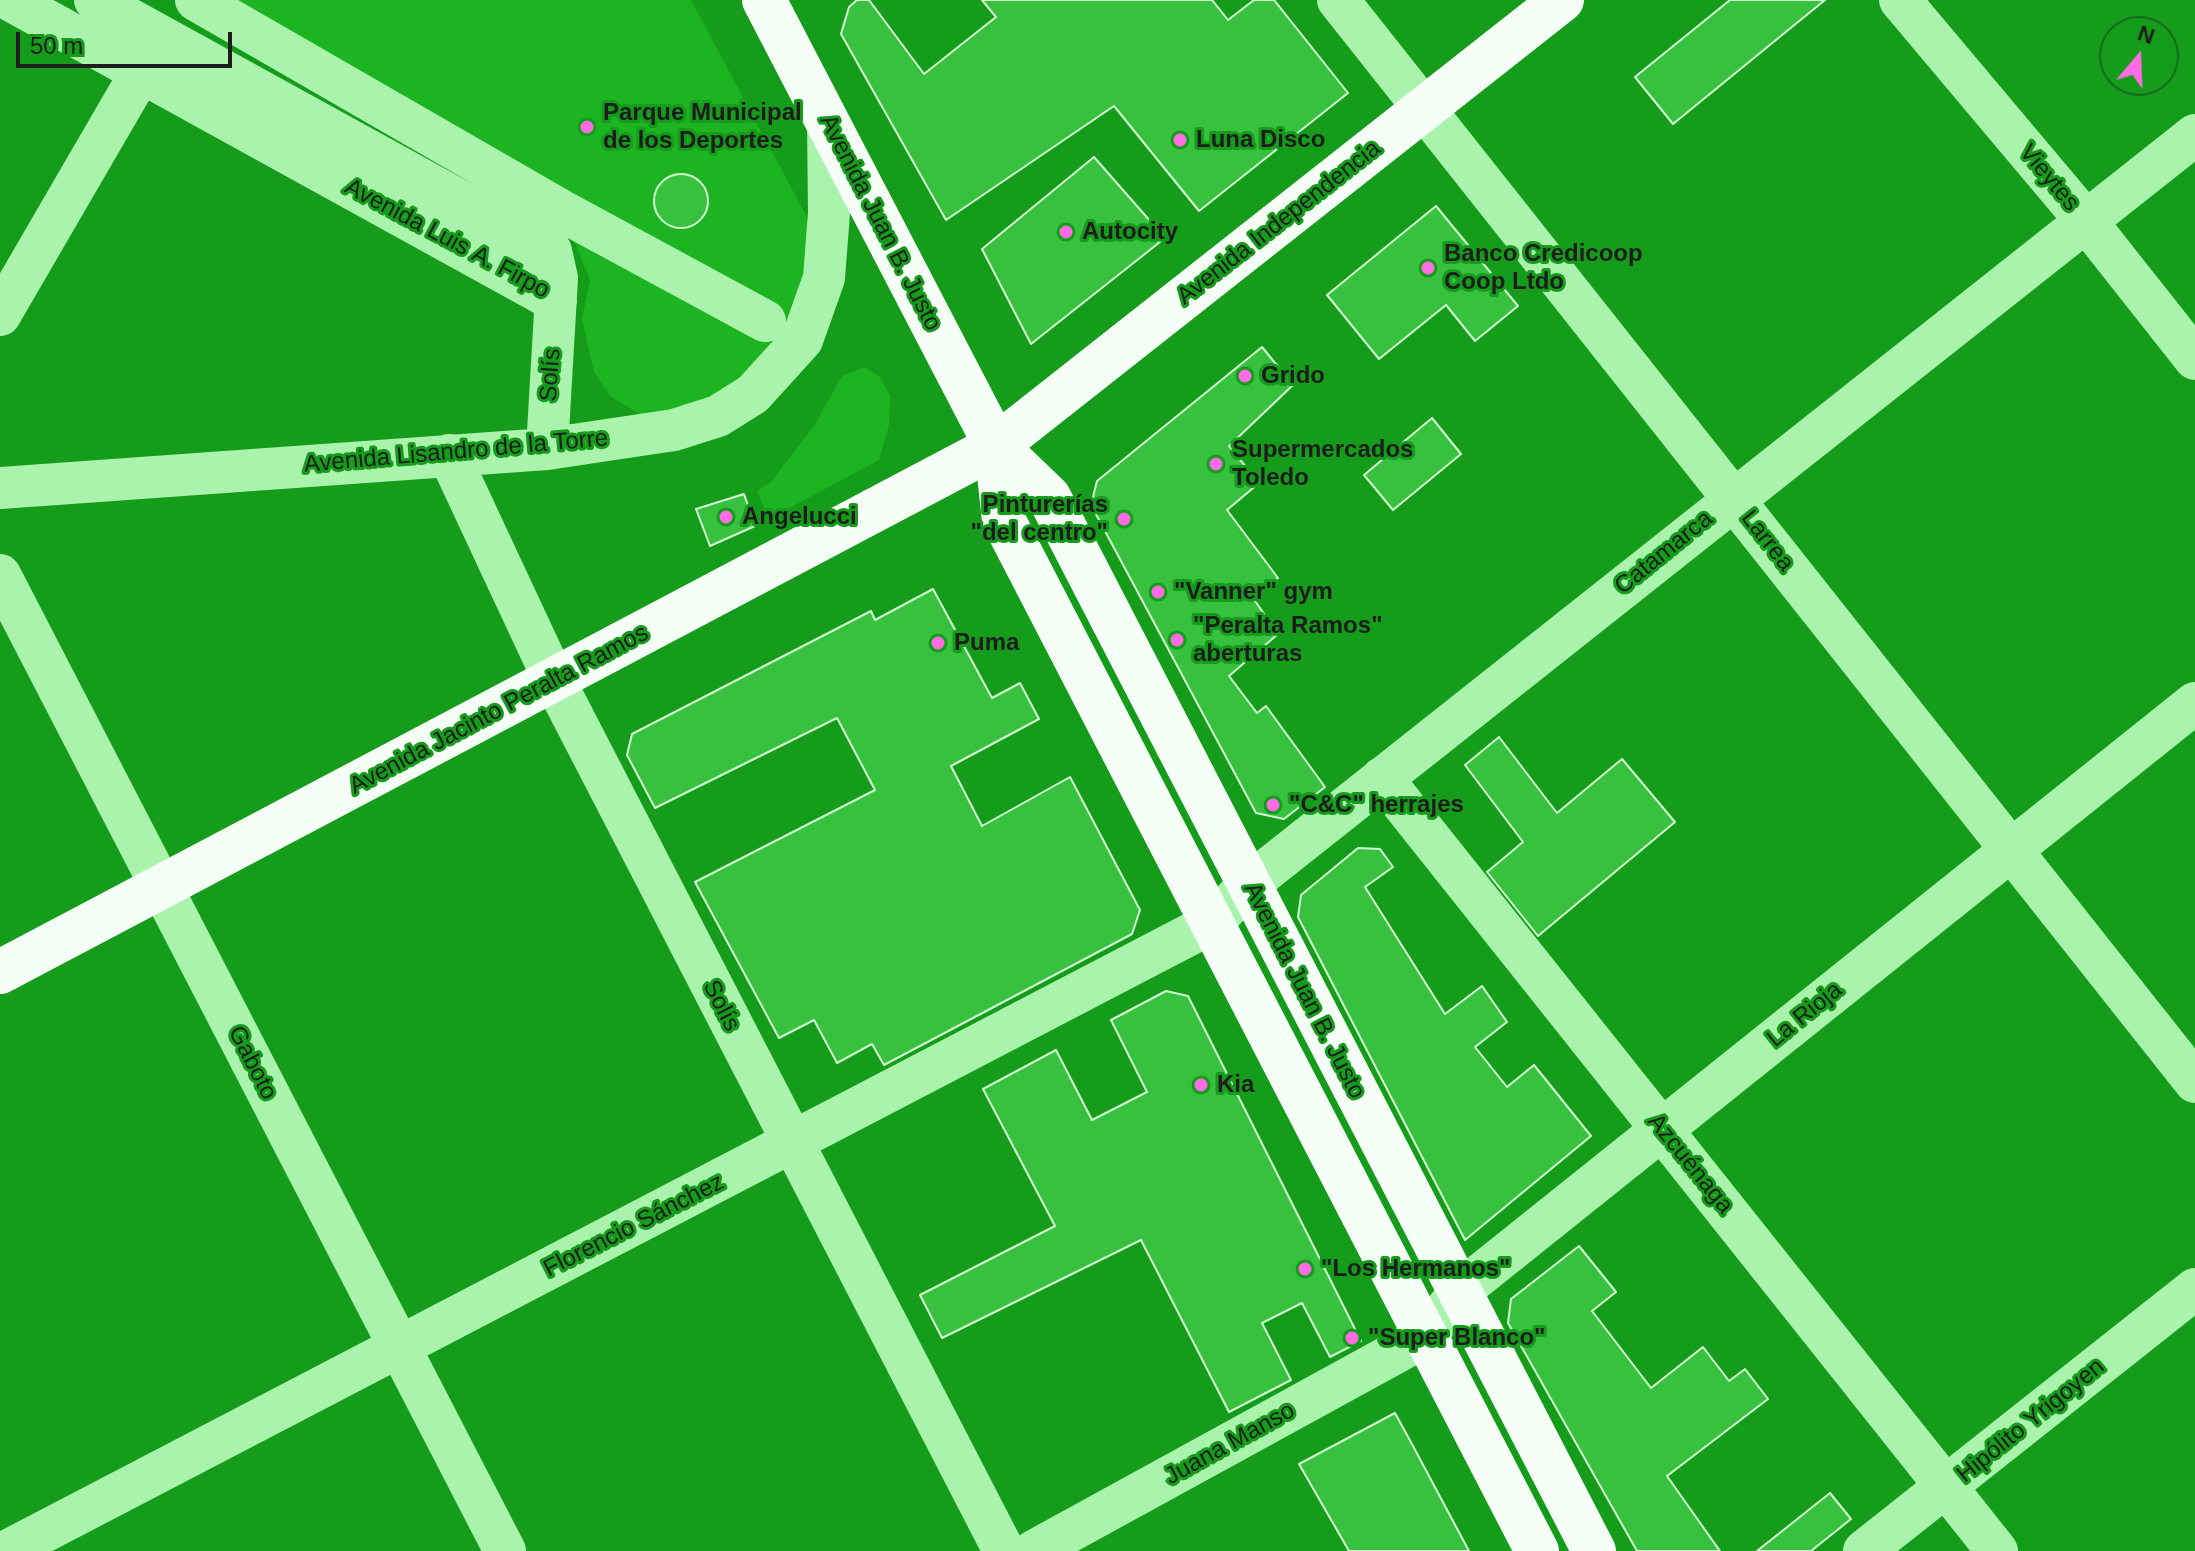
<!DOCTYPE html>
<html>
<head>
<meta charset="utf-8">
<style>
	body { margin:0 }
	#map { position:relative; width:2195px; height:1551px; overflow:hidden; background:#149c1a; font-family:Helvetica,sans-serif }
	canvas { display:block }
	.north { position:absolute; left:2099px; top:16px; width:80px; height:80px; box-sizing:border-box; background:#149c1a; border:2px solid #18691b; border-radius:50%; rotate:19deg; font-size:22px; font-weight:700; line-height:32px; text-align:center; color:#1d1d1d }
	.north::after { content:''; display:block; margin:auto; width:28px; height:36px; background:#ff6ce3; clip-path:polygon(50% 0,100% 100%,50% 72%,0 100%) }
	.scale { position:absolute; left:16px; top:32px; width:216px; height:36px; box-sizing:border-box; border:4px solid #1d1d1d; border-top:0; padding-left:10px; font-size:24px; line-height:28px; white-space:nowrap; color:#1d1d1d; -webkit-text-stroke:6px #149c1a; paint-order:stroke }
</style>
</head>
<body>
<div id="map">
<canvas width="2195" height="1551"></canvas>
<div class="north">N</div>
<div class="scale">50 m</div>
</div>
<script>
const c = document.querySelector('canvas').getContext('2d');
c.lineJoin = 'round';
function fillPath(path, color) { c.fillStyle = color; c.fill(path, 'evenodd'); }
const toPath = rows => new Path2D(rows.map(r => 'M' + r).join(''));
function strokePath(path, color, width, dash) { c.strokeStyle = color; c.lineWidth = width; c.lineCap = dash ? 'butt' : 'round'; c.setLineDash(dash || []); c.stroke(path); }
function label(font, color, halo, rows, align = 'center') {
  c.font = font + ' Helvetica,sans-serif'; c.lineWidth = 6; c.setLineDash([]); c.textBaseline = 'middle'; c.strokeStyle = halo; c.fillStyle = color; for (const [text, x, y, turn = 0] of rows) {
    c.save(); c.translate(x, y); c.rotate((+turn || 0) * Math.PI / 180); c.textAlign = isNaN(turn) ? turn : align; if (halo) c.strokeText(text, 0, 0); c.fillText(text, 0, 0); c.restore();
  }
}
const green = toPath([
	[196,0,691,0,810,223,809,290,786,348,736,393,646,418,610,396,594,372,582,319,590,280,562,211],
	[864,367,880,377,890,395,889,425,879,460,769,519,757,491,770,483,814,426,842,376]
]);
const building = toPath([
	[857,0,869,0,924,74,996,17,982,0,1212,0,1228,20,1254,0,1274,0,1348,93,1199,211,1114,106,946,220,841,34,849,7,857,0],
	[1730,0,1825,0,1673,124,1635,77,1730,0],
	[1094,157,1165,238,1031,344,982,249,1094,157],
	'654 201a27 27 0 1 1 54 0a27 27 0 1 1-54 0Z',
	[1436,206,1518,306,1475,341,1446,305,1379,359,1327,295,1436,206],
	[1262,347,1293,385,1229,446,1259,483,1227,510,1278,578,1253,598,1278,634,1229,676,1257,713,1266,706,1325,787,1284,819,1256,813,1091,505,1097,481,1262,347],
	[1432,418,1461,454,1393,510,1364,475,1432,418],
	[744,494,755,526,710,546,696,509,744,494],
	[933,589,992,698,1020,683,1039,719,951,766,982,826,1070,777,1140,910,1132,934,884,1065,872,1044,837,1063,814,1020,779,1038,695,882,875,790,837,718,655,808,627,755,632,734,871,611,875,620,933,589],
	[1499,737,1557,813,1622,759,1675,822,1538,936,1487,872,1523,842,1465,765,1499,737],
	[1358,848,1380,849,1393,867,1365,887,1445,1014,1482,986,1507,1022,1475,1047,1507,1087,1534,1065,1591,1136,1465,1240,1298,917,1301,895,1358,848],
	[1166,991,1188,996,1361,1341,1330,1357,1302,1303,1262,1323,1291,1380,1229,1412,1141,1240,942,1338,920,1295,1055,1226,983,1089,1056,1050,1092,1120,1147,1092,1111,1020,1166,991],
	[1579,1246,1616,1292,1592,1311,1651,1388,1703,1347,1729,1381,1745,1369,1768,1399,1667,1476,1720,1551,1637,1551,1508,1323,1511,1299,1579,1246],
	[1395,1413,1413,1446,1469,1551,1349,1551,1299,1464,1395,1413],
	[1830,1493,1851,1519,1811,1551,1757,1551,1830,1493]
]);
const minor = toPath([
	[10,0,556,301],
	[95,0,551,251,557,278,547,449],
	[196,0,562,211,765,321],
	[1338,0,2195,1082],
	[1900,0,2086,221,2195,359],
	[0,315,154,50],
	[449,455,555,682,1004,1551],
	[0,488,547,449,674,430,718,416,753,394,802,340,824,278,829,213,828,122],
	[0,575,505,1551],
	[1382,778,1997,1551],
	[7,1551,1212,923,1249,884,2195,135],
	[1034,1551,1426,1336,1460,1291,2195,703],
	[1864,1551,2195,1289]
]);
const major = toPath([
	[764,0,996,446,1049,497,1594,1551],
	[996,446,1004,521,1537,1551],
	[0,972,996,446,1562,0]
]);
const markers = [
	[587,127,8,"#ff6ce3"],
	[1180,140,8,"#ff6ce3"],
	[1066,232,8,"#ff6ce3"],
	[1428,268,8,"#ff6ce3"],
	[1245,376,8,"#ff6ce3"],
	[1216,464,8,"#ff6ce3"],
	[726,517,8,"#ff6ce3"],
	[1124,519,8,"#ff6ce3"],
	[1158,592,8,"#ff6ce3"],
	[1177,640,8,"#ff6ce3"],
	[938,643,8,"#ff6ce3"],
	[1273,805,8,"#ff6ce3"],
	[1201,1085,8,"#ff6ce3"],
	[1305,1269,8,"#ff6ce3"],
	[1352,1338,8,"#ff6ce3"]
];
const poiNames = [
	["Parque Municipal",603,113],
	["de los Deportes",603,141],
	["Luna Disco",1196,140],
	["Autocity",1082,232],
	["Banco Credicoop",1444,254],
	["Coop Ltdo",1444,282],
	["Grido",1261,376],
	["Supermercados",1232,450],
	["Toledo",1232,478],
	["Pinturerías",1108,505,"right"],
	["\"del centro\"",1108,533,"right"],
	["Angelucci",742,517],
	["\"Vanner\" gym",1174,592],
	["\"Peralta Ramos\"",1193,626],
	["aberturas",1193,654],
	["Puma",954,643],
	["\"C&C\" herrajes",1289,805],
	["Kia",1217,1085],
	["\"Los Hermanos\"",1321,1269],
	["\"Super Blanco\"",1368,1338]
];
const streetNames = [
	["Vieytes",2049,178,50],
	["Avenida Juan B. Justo",880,223,63],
	["Avenida Independencia",1279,223,-38],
	["Avenida Luis A. Firpo",447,239,28],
	["Solís",551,375,-86],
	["Avenida Lisandro de la Torre",456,452,-5],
	["Larrea",1767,541,52],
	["Catamarca",1664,553,-39],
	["Avenida Jacinto Peralta Ramos",499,710,-28],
	["Avenida Juan B. Justo",1304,991,63],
	["Solís",721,1006,63],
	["La Rioja",1805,1015,-39],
	["Gaboto",252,1063,63],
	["Azcuénaga",1690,1164,51],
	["Florencio Sánchez",634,1226,-27],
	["Hipólito Yrigoyen",2031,1421,-39],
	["Juana Manso",1230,1444,-29]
];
fillPath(green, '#1cb521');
fillPath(building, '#38c13e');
strokePath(building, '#d2fdd3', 2);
strokePath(minor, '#aaf3ac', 42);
strokePath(major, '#f6fff7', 44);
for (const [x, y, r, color] of markers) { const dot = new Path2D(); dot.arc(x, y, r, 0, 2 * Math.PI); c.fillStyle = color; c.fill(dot); strokePath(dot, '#149c1a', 3); }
label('bold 24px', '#1d1d1d', '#149c1a', poiNames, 'left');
label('24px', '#1d1d1d', '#149c1a', streetNames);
</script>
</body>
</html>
